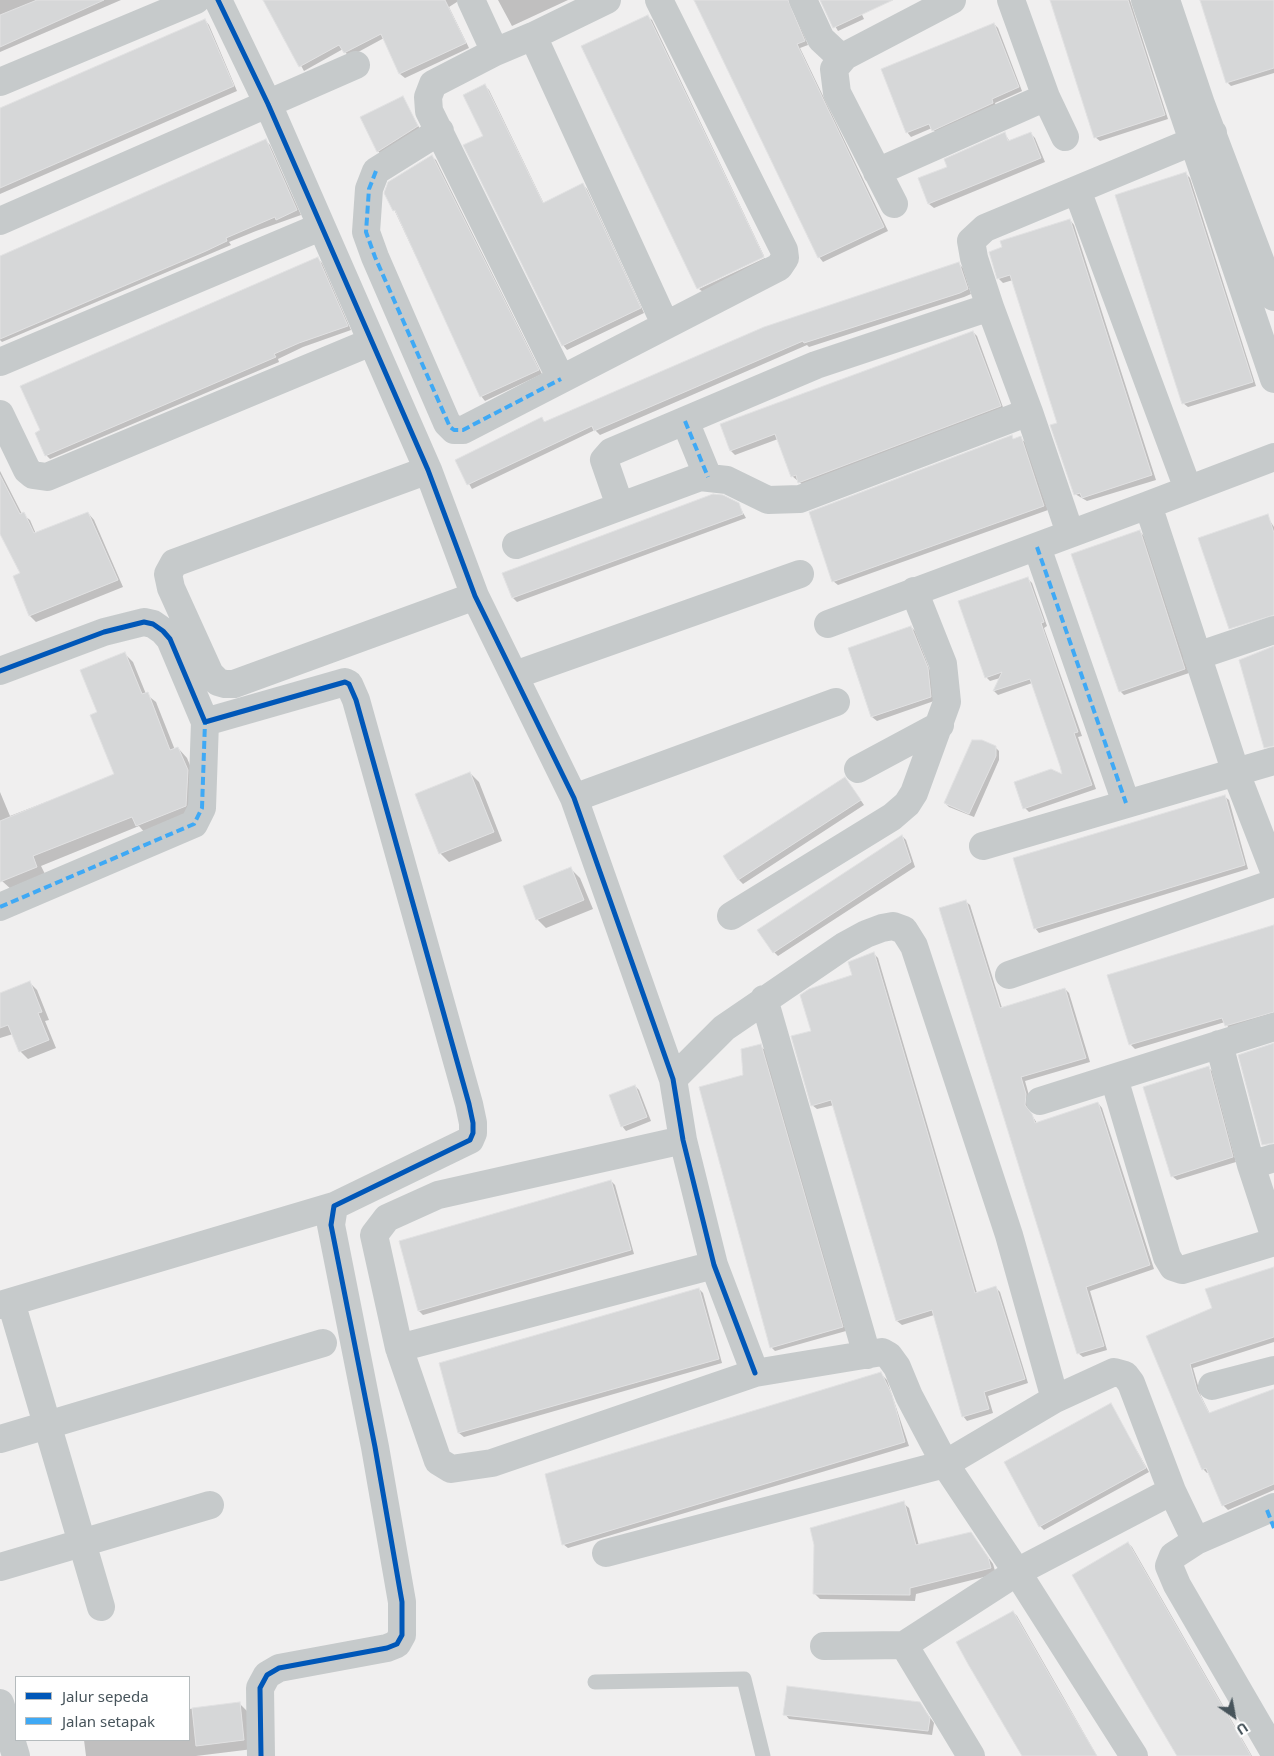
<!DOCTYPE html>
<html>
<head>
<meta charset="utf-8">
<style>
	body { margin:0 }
	#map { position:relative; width:1274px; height:1756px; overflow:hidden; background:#f0efef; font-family:"Noto Sans",sans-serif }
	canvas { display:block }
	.legend { position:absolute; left:15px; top:1676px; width:175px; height:65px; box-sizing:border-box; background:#fff; border:1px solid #b5bbbd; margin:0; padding:6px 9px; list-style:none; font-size:15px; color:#47545b }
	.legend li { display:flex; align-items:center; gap:10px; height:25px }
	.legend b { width:25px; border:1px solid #b5bbbd }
	.north { position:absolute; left:1209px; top:1691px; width:50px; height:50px; -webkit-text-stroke:4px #fff; paint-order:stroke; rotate:147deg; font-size:14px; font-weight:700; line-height:20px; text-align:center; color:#47545b }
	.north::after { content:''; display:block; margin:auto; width:18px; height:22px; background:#47545b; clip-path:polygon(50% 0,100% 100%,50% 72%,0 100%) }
</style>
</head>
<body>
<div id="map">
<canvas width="1274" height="1756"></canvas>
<ul class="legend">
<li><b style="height:6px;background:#0057b8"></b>Jalur sepeda</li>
<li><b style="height:6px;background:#3fa9f5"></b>Jalan setapak</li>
</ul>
<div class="north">U</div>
</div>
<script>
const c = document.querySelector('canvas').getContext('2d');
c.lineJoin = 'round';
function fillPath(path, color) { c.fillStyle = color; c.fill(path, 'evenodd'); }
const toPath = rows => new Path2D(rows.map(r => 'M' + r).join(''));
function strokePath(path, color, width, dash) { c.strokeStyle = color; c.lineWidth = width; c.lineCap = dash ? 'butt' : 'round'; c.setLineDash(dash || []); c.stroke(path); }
const shadow = toPath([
	[0,0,121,0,0,52],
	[265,0,460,0,449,7,469,48,405,78,400,74,384,38,349,57,343,49,304,71],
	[498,0,568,0,512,26],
	[695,0,793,0,791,4,808,45,800,48,888,231,823,262,819,257],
	[820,0,855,0,864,19,838,31],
	[1059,0,1130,0,1168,119,1100,141,1095,137],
	[1201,0,1274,0,1274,73,1231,86,1227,82],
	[647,16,652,20,764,256,698,287],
	[205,20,209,25,237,91,0,194,0,109],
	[994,24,998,28,1022,91,995,103,997,108,937,134,932,128,911,137,907,132],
	[485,86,489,90,544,204,583,185,587,189,644,313,567,350,563,345,484,136],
	[403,98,421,131,382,156,378,151],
	[1005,134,1010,142,1031,134,1035,138,1045,162,934,208,929,204,919,179,948,167],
	[266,141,270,145,301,215,256,231,229,242,231,245,2,342,0,340,0,257],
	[431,156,436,160,542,374,485,401,481,396,386,192],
	[1186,174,1190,178,1256,386,1188,407,1183,403],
	[1070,220,1074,225,1156,480,1087,501,1075,494,1059,423,1013,280,1003,283,999,279,990,253],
	[317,258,322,263,351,330,303,347,278,359,279,362,50,459,46,455],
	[765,258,767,262,703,292,699,289],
	[959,264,963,268,971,294,964,297,809,347,807,345,600,435,595,430,472,489,456,461,542,419,546,423],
	[973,332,977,336,1004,410,804,486,792,476,778,439,735,455,731,451,722,425],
	[1011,437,1014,440,1020,438,1025,442,1048,510,838,585,833,581],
	[0,471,22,514,30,520,36,534,88,513,94,520,123,587,36,622,30,616,22,573,0,531],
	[738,504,746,518,517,602,513,598,504,573],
	[1267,516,1274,527,1274,608],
	[1140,532,1144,536,1189,673,1124,695,1120,691],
	[1028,579,1032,583,1047,626,1044,628,1082,736,1078,737,1096,789,1029,812,1025,808,1064,776,1032,683,998,695,994,691,1000,678,990,681,986,677],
	[911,627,915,631,931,673,934,701,877,721,872,717,849,649],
	[124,653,133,662,146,694,156,702,175,750,178,748,187,758,196,780,194,815,146,834,139,826,41,866,46,876,12,890,2,881,0,875,0,792,10,816,115,775,98,713],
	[995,747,999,751,999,760,974,817,949,807,945,803],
	[470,773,479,782,502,841,449,862,440,853],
	[849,783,864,805,743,884,739,880,724,857],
	[1224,796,1229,800,1248,869,1039,933,1035,928],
	[902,836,906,840,915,867,778,956,774,952],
	[570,868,580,878,593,909,546,928,537,919],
	[965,901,970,905,1002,1008,1065,989,1069,993,1090,1062,1025,1081,1030,1099,1029,1111,1037,1123,1098,1103,1102,1108,1154,1269,1090,1291,1107,1350,1083,1357,1078,1353],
	[1274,927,1274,1016,1230,1030,1225,1022,1135,1049,1131,1045],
	[874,954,878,958,977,1293,996,1288,1000,1292,1028,1383,988,1396,993,1413,967,1421,963,1416,934,1315,902,1325,897,1321,834,1105,817,1109,812,1105,812,1032,853,976],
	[29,982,37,990,49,1020,45,1021,56,1048,28,1059,20,1051,13,1034,0,1038,0,994],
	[760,1046,765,1050,846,1331,775,1351,771,1347,745,1076],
	[1208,1067,1212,1071,1236,1162,1177,1180,1172,1176],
	[635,1086,639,1090,651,1121,626,1131,622,1126],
	[611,1181,615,1185,634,1254,423,1315,419,1311],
	[1274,1268,1274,1342,1193,1368,1201,1396,1210,1414,1274,1390,1274,1490,1228,1510,1223,1505,1210,1472,1207,1473,1203,1469,1147,1337,1213,1309],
	[699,1289,703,1293,722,1363,464,1437,459,1433,440,1364],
	[881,1374,887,1380,909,1446,568,1548,563,1544],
	[1111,1405,1149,1472,1044,1530,1040,1526],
	[903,1503,909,1508,919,1546,971,1533,993,1564,996,1574,916,1594,915,1601,820,1599,814,1593],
	[1128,1543,1132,1547,1252,1756,1178,1756],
	[1013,1612,1017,1616,1097,1756,1023,1756],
	[920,1703,934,1723,932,1735,789,1719,785,1714],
	[240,1704,249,1713,253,1749,196,1756,86,1756,84,1740,189,1740,189,1709]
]);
const building = toPath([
	[37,0,104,0,0,47,0,15,37,0],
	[263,0,445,0,466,43,399,74,381,34,344,53,339,45,299,67,263,0],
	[694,0,788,0,805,41,797,44,884,227,818,258,694,0],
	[820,0,893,0,833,28,820,0],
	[1050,0,1128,0,1165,115,1094,138,1050,0],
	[1200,0,1274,0,1274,68,1226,83,1200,0],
	[648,15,764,257,697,289,581,46,648,15],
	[205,19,234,86,0,188,0,108,205,19],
	[994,23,1019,87,992,99,993,103,932,131,929,124,906,133,881,69,994,23],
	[485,84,543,203,583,183,641,308,562,346,463,145,483,136,463,95,485,84],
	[403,96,418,126,377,152,360,117,403,96],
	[1005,132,1008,141,1031,132,1041,158,928,204,918,178,947,167,944,159,1005,132],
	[266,139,297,210,276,220,275,217,226,238,227,241,206,251,0,339,0,256,266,139],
	[432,155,539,370,480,397,395,210,393,211,384,193,388,182,432,155],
	[1186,172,1253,382,1182,404,1115,195,1186,172],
	[1070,219,1152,475,1082,498,1080,493,1074,495,1050,425,1057,423,1010,275,997,279,989,252,1002,247,1000,241,1070,219],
	[318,257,348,326,299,343,274,354,276,357,45,456,35,433,40,430,20,386,318,257],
	[959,262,968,289,960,293,804,343,803,341,594,431,592,426,467,485,455,460,542,417,544,422,764,327,959,262],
	[973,331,1001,406,798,483,796,475,791,477,775,434,730,451,720,424,973,331],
	[1012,435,1013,439,1021,436,1044,506,832,582,809,512,1012,435],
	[0,475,20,514,24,512,34,533,88,512,118,580,29,616,13,576,20,573,0,534,0,475],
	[713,494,723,495,739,503,743,514,512,598,502,573,713,494],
	[1268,514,1274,533,1274,615,1229,629,1198,538,1268,514],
	[1140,530,1185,669,1119,692,1071,554,1140,530],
	[1028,577,1044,622,1041,623,1078,732,1074,733,1092,785,1023,809,1014,782,1051,769,1062,774,1060,766,1030,679,993,691,1002,672,985,678,958,601,1028,577],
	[911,626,928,668,931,697,871,717,848,648,911,626],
	[1274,646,1274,746,1264,748,1239,660,1274,646],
	[125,652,142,694,148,692,170,750,178,747,188,770,186,806,136,826,132,817,33,856,37,867,0,882,0,821,114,774,90,715,97,712,80,670,125,652],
	[972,740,982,740,996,746,996,756,969,814,944,803,972,740],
	[470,772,494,832,439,854,415,794,470,772],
	[845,777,861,800,738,880,723,856,845,777],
	[1225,795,1245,865,1034,929,1013,858,1225,795],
	[902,835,911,862,773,953,757,930,902,835],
	[571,867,584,900,536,920,523,886,571,867],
	[966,900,1000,1008,1065,988,1086,1058,1021,1077,1026,1094,1025,1105,1032,1114,1035,1123,1098,1102,1150,1265,1086,1287,1104,1346,1077,1354,939,908,966,900],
	[1274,925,1274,1012,1225,1026,1222,1018,1129,1045,1107,975,1274,925],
	[874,952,975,1293,996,1286,1025,1379,984,1392,989,1409,962,1417,932,1310,896,1321,831,1100,811,1106,791,1036,811,1031,800,995,809,989,852,975,848,962,874,952],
	[30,981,42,1012,38,1013,49,1040,19,1052,8,1025,0,1028,0,993,30,981],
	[1274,1043,1274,1143,1262,1145,1238,1055,1274,1043],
	[761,1044,843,1327,770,1348,699,1087,743,1075,741,1049,761,1044],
	[1209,1066,1233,1157,1171,1177,1143,1087,1209,1066],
	[635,1085,647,1117,621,1127,609,1095,635,1085],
	[611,1180,631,1250,418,1311,399,1241,611,1180],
	[1274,1267,1274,1337,1190,1364,1197,1390,1209,1413,1274,1389,1274,1484,1222,1506,1206,1468,1202,1470,1146,1336,1212,1308,1205,1289,1274,1267],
	[699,1288,719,1359,458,1433,439,1363,699,1288],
	[881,1372,892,1395,905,1442,562,1545,545,1474,881,1372],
	[1111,1403,1146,1468,1039,1527,1004,1462,1111,1403],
	[904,1501,916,1545,971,1532,988,1557,991,1568,910,1588,910,1595,813,1594,814,1545,810,1528,904,1501],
	[1128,1542,1213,1690,1251,1756,1177,1756,1141,1695,1072,1575,1128,1542],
	[1013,1611,1061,1695,1097,1756,1022,1756,968,1664,956,1642,1013,1611],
	[787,1686,920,1702,930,1718,928,1731,783,1715,787,1686],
	[240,1702,244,1740,196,1746,192,1708,240,1702]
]);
const lane = toPath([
	[595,1682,744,1679,763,1756]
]);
const street = toPath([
	[218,0,268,104,428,470,475,596,574,798,673,1079,683,1140,714,1265,755,1373],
	[471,0,495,52],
	[803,0,821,39,836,53,845,56],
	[1011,0,1046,97,1065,137],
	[1145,0,1274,379],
	[1166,0,1201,104,1274,297],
	[533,36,665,324],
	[0,82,196,0],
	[440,131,376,171,369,189,366,232,375,257,447,423,454,430,463,430,779,267,785,258,784,250,659,0],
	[877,172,1046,97],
	[1077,190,1188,489],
	[894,204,837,93,834,69,845,56,952,0],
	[0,221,356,65],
	[0,362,320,227],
	[561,379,429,111,428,97,433,84,495,52,533,36,607,0],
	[0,414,27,470,33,475,47,477,371,342],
	[685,421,708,477],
	[1274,457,1148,505,1236,773,1274,871],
	[428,470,174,563,168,574,171,588,210,674,218,682,225,684,234,684,475,596],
	[620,506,604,460,611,452,816,365,990,307],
	[1070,533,1029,412,990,307,974,258,971,241,985,228,1213,133],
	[516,545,700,477,727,480,768,500,800,499,1029,412],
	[1037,547,1126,803],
	[828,624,1148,505],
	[1197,656,1274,630],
	[0,671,104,632,144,622,153,624,163,631,170,639,205,722,345,682,349,684,356,700,469,1104,473,1123,473,1133,470,1140,334,1206,331,1225,375,1447,402,1602,402,1635,397,1644,387,1648,279,1668,267,1675,260,1688,261,1756],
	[515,675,800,574],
	[858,769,940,725],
	[574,798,836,702],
	[983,846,1274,761],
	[0,907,194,824,202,808,205,722],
	[731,916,892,817,907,804,914,793,947,702,943,664,914,591],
	[1009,975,1274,883],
	[764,999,867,1355],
	[1219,1044,1251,1165],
	[1114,1078,1167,1257,1173,1267,1182,1270,1274,1242],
	[673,1079,724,1028,844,946,866,934,882,928,893,926,904,930,914,946,1009,1235,1055,1399,1114,1372,1125,1375,1131,1383,1172,1491],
	[1040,1101,1274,1027],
	[1274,1158,1251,1165,1274,1235],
	[714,1265,399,1348,438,1461,451,1469,492,1463,755,1373,882,1352,889,1356,897,1367,909,1396,945,1464,1017,1572,1134,1756],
	[11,1302,101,1607],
	[0,1305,334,1206],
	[399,1348,374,1235,387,1218,438,1195,683,1140],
	[1212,1386,1274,1370],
	[0,1439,323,1343],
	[1274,1507,1196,1541,1173,1556,1169,1566,1177,1585,1274,1752],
	[606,1553,945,1464,1055,1399],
	[0,1567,210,1505],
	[904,1645,971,1756],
	[824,1646,904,1645,1017,1572,1172,1491,1196,1541],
	[0,1703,16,1756]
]);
const quiet = toPath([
	[376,171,369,189,366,232,375,257,450,427,454,430,463,430,561,379],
	[685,421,708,477],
	[1037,547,1126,803],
	[0,907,194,824,202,808,205,722],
	[1267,1510,1274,1528]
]);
const cycleway = toPath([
	[218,0,268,104,428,470,475,596,574,798,673,1079,683,1140,714,1265,755,1373],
	[0,671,104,632,144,622,153,624,163,631,170,639,205,722,345,682,349,684,356,700,469,1104,473,1123,473,1133,470,1140,334,1206,331,1225,375,1447,402,1602,402,1635,397,1644,387,1648,279,1668,267,1675,260,1688,261,1756]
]);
fillPath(shadow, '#0003');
fillPath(building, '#d6d7d8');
strokePath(building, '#e1e1e2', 1);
strokePath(lane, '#c6cacb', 15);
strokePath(street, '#c6cacb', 28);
strokePath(quiet, '#3fa9f5', 4, [8, 4]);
strokePath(cycleway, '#0057b8', 5);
</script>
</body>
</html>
